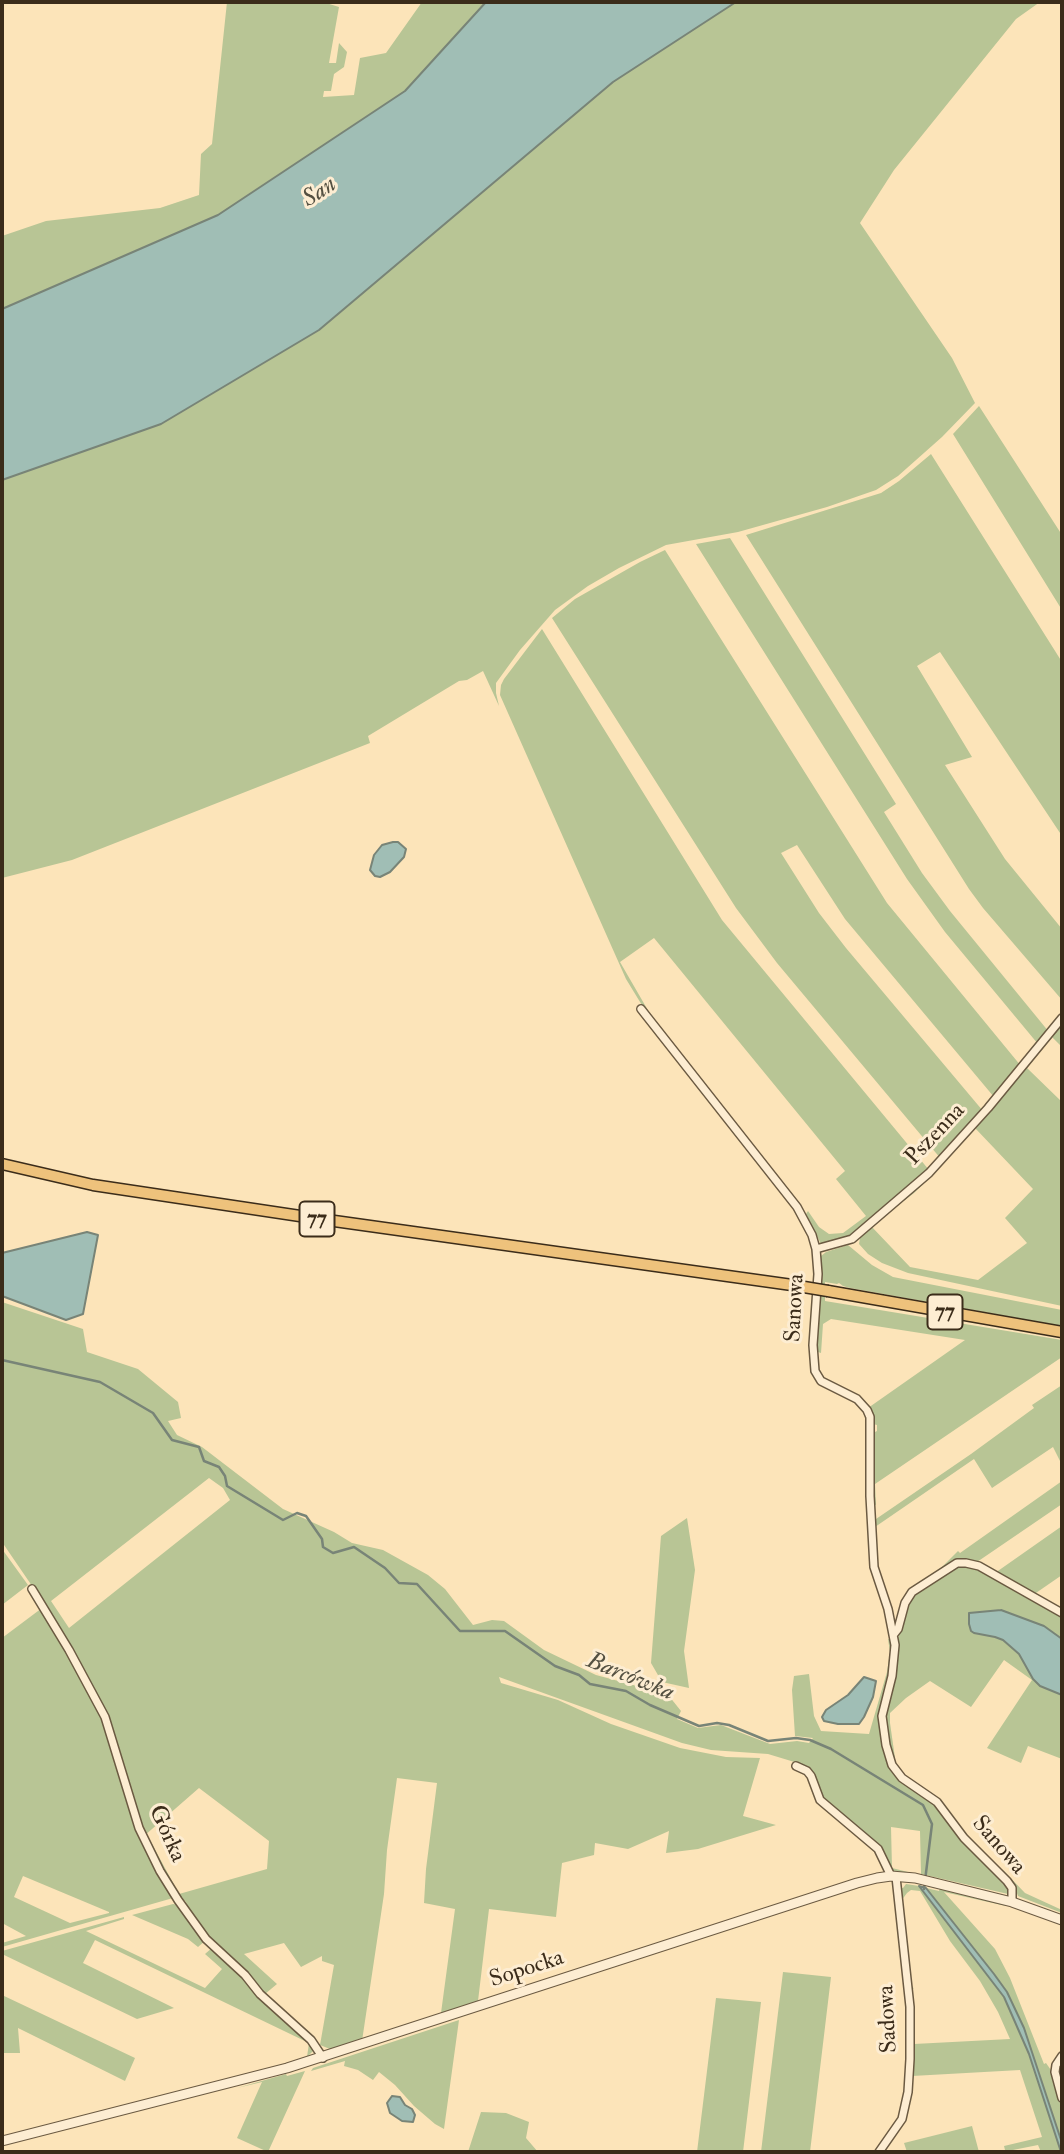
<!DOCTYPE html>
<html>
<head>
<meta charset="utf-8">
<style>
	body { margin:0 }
	#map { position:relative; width:1064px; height:2154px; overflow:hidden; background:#fce4b9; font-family:"IM FELL Double Pica",serif }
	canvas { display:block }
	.frame { position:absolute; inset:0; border:4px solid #3b2c1a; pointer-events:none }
</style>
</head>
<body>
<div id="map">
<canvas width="1064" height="2154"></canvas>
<div class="frame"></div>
</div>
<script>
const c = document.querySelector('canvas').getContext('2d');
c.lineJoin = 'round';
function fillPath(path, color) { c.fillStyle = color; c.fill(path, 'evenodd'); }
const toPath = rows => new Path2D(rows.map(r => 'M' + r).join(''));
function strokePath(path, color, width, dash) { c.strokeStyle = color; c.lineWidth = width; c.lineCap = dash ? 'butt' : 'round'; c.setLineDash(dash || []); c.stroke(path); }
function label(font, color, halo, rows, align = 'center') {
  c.font = font + ' "IM FELL Double Pica",serif'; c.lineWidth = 6; c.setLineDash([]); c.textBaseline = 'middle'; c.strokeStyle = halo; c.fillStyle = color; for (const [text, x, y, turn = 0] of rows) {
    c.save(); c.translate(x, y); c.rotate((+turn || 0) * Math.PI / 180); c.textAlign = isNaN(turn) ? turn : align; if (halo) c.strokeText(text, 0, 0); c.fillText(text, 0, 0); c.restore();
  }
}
const green = toPath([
	[227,2,323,2,339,7,329,63,336,63,339,43,347,52,344,67,334,74,331,91,324,91,323,97,354,95,360,58,386,53,422,2,486,2,405,91,218,215,2,309,2,236,46,221,160,208,199,195,201,154,212,144],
	[736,2,1040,2,1016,19,894,170,860,223,952,358,975,403,942,437,898,476,876,490,827,507,738,532,666,545,619,568,588,586,555,610,520,650,496,683,496,693,499,706,483,671,467,680,459,681,368,736,370,743,72,860,2,878,2,480,161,424,613,82],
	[979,406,1062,535,1062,610,953,434],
	[931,454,1062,662,1062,836,940,652,917,666,972,757,945,765,1005,859,1062,929,1062,1000,983,908,969,889,746,535,881,493,899,481],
	[730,538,896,804,884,812,922,873,950,911,1049,1032,1038,1044,945,932,907,879,696,544],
	[665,550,887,903,1021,1066,994,1097,845,919,797,845,781,853,819,913,846,948,983,1111,941,1159,777,963,736,908,552,618,575,599,640,562],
	[542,629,722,920,929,1170,849,1236,837,1241,821,1244,806,1214,808,1211,819,1227,829,1234,843,1233,866,1216,836,1179,845,1171,654,938,620,962,653,1019,651,1020,626,979,500,695,501,685,504,679],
	[1062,1023,1062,1047,1052,1037,1027,1068,1062,1102,1062,1306,908,1273,882,1263,868,1254,859,1244,860,1238,871,1225,922,1184,948,1159,914,1193,871,1226,910,1267,978,1280,1027,1243,1005,1218,1033,1189,975,1128],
	[848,1245,872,1265,893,1277,1062,1310,1062,1326,850,1288,843,1286,839,1283,837,1284,825,1282,825,1301,1062,1340,1062,1357,875,1484,876,1505,873,1504,873,1433,877,1431,877,1425,873,1424,868,1408,965,1340,831,1319,823,1324,821,1353,815,1351,821,1256,826,1252],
	[2,1302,83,1329,87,1352,138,1369,178,1402,181,1418,168,1421,177,1435,202,1447,283,1509,334,1532,352,1543,383,1550,428,1575,445,1589,473,1625,492,1620,504,1621,544,1650,596,1675,663,1693,669,1696,681,1711,677,1719,698,1728,721,1725,770,1744,797,1741,809,1743,813,1738,795,1736,792,1690,794,1676,809,1674,814,1716,821,1731,869,1734,887,1672,890,1652,888,1639,892,1640,893,1659,882,1703,891,1768,928,1796,1006,1885,1009,1890,1008,1894,921,1874,920,1831,891,1827,892,1868,916,1874,895,1873,892,1870,880,1848,825,1802,813,1775,801,1764,768,1754,711,1750,682,1743,499,1677,501,1683,558,1700,611,1724,680,1748,726,1757,760,1758,743,1816,776,1825,698,1849,666,1853,669,1831,628,1849,595,1843,594,1855,562,1863,556,1917,489,1909,478,2001,441,2013,455,1909,424,1903,426,1869,437,1783,397,1778,387,1850,384,1894,362,2041,335,2048,330,2049,320,2045,334,1965,322,1961,322,1956,301,1967,284,1943,244,1954,277,1984,265,1994,204,1933,188,1910,186,1902,177,1894,148,1846,152,1844,179,1894,267,1869,269,1841,199,1788,144,1836,138,1834,140,1840,173,1898,2,1947,2,1943,26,1936,2,1923,2,1638,42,1608,96,1706,116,1754,120,1752,105,1710,58,1624,2,1542],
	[209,1478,223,1488,230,1500,69,1628,51,1601],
	[23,1876,109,1912,109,1913,70,1923,14,1897],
	[1062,1385,1062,1465,1053,1447,992,1488,974,1459,875,1527,876,1519,971,1454,1034,1408,1032,1405],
	[1062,1481,1062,1504,977,1562,970,1561,923,1581,942,1567,958,1551,960,1553],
	[687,1518,695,1570,684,1651,689,1688,662,1682,651,1663,661,1536],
	[1062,1526,1062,1575,1033,1595,995,1573],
	[2,1549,28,1585,2,1605],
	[964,1565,975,1567,1062,1616,1062,1639,1044,1626,969,1613,969,1624,974,1633,995,1637,1003,1640,1019,1654,1040,1685,1062,1695,1062,1759,1028,1746,1021,1763,987,1748,1032,1680,1004,1660,971,1707,930,1681,906,1698,890,1713,890,1723,895,1758,892,1758,885,1714,897,1662,898,1638,908,1602,913,1595,955,1566],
	[1002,1869,1025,1893,1062,1910,1062,1913,1018,1896,1015,1888],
	[906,1884,919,1886,1004,1997,1029,2054,1061,2152,1041,2152,1038,2145,1003,2152,1005,2150,1004,2146,1042,2137,1020,2070,912,2076,913,2023,914,2044,1010,2039,998,2012,980,1981,950,1941,920,1891,911,1890,907,1893,901,1901,910,1983,914,1989,910,1987,900,1888,903,1888],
	[926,1888,939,1891,940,1888,1007,1904,1006,1906,944,1892,995,1949,1010,1978,1044,2064,1046,2063,1053,2073,1062,2108,1062,2143,1024,2028,1007,1992,994,1974],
	[173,1904,179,1905,206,1940,198,1947,188,1939,132,1915],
	[124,1917,124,1919,86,1931,205,1988,222,1969,205,1954,213,1947,258,1995,310,2042,313,2051,307,2057,309,2043,95,1940,83,1963,174,2008,137,2019,2,1954,2,1951],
	[783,1972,831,1977,810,2152,761,2152],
	[2,1995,135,2058,125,2081,18,2028,20,2053,3,2053],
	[716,1998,761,2002,743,2152,697,2152],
	[459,2020,444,2129,435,2124,414,2106,395,2085,379,2072,373,2080,358,2070,344,2066,345,2061,311,2071,313,2068],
	[305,2071,268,2152,237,2138,262,2082,237,2088,286,2074,287,2076],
	[481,2112,506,2113,529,2122,526,2138,538,2152,468,2152],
	[972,2126,979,2152,907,2152,904,2143]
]);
const water = toPath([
	[486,2,736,2,613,82,319,330,161,424,2,480,2,309,218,215,405,91,486,2],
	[393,842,398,842,406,849,404,857,390,872,380,877,375,876,370,870,374,855,382,845,393,842],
	[87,1232,98,1235,83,1314,66,1320,2,1296,2,1253,87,1232],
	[1001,1610,1044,1626,1062,1639,1062,1695,1040,1686,1033,1679,1019,1654,1003,1640,995,1637,974,1633,971,1631,969,1624,969,1613,1001,1610],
	[864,1677,876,1681,873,1697,864,1717,859,1724,838,1724,824,1721,822,1717,826,1710,848,1695,864,1677],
	[919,1886,926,1888,994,1974,1007,1992,1024,2028,1062,2143,1062,2152,1061,2152,1029,2054,1004,1997,919,1886],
	[392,2096,400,2097,405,2105,412,2109,415,2115,413,2122,402,2121,390,2113,387,2103,392,2096]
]);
const stream = toPath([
	[2,1360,100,1382,153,1413,172,1440,199,1447,204,1461,219,1467,225,1476,227,1486,283,1520,297,1513,306,1516,322,1539,323,1547,333,1553,354,1547,385,1568,399,1583,417,1584,460,1631,505,1631,555,1666,579,1675,590,1684,626,1691,650,1705,699,1726,717,1723,729,1725,768,1741,796,1738,810,1740,831,1749,923,1805,932,1824,924,1889]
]);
const minor = toPath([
	[641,1009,797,1207,812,1235,816,1249,818,1274,813,1345,815,1371,821,1381,857,1399,867,1410,870,1417,870,1496,874,1567,888,1609,895,1645,892,1676,882,1716,886,1745,892,1765,902,1778,937,1802,964,1838,1007,1881,1012,1888,1012,1902],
	[816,1249,852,1239,929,1173,988,1108,1062,1018],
	[32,1589,69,1650,105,1717,139,1828,160,1871,178,1900,206,1939,245,1975,260,1994,311,2040,323,2058],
	[894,1634,898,1629,905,1603,912,1592,957,1563,966,1563,979,1566,1062,1613],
	[796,1766,807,1771,811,1776,820,1800,878,1849,891,1876],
	[1062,2056,1056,2065,1055,2072,1062,2098],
	[879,2152,902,2119,908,2092,910,2059,910,2007,896,1877]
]);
const tertiary = toPath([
	[2,2141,287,2068,857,1883,877,1878,891,1876,915,1878,1012,1902,1062,1920]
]);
const primary = toPath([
	[2,1164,93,1185,320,1219,792,1285],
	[828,1291,1062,1332]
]);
const primaryBridge = toPath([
	[792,1285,828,1291]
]);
const shields = [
	[317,1219,35],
	[945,1312,35]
];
const shieldNames = [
	["77",317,1219],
	["77",945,1312]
];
const streetNames = [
	["Pszenna",936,1135,-47],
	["Sanowa",796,1308,-87],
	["Górka",166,1834,66],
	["Sanowa",998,1846,49],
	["Sopocka",527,1970,-18],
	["Sadowa",889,2019,-93]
];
const waterNames = [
	["San",320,193,-34],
	["Barcówka",630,1678,22]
];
fillPath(green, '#b8c595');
fillPath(water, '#a0beb5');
strokePath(water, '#788477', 2);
strokePath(stream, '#788477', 2.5);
strokePath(minor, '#6b5a42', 10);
strokePath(tertiary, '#6b5a42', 11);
strokePath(primary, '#3b2c1a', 13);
strokePath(minor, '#fdedd2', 7);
strokePath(tertiary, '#fdedd2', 9);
strokePath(primary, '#eec27c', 10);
strokePath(primaryBridge, '#3b2c1a', 13, []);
strokePath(primaryBridge, '#eec27c', 10);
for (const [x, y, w] of shields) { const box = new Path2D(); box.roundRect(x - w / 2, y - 17.5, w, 35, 5); c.fillStyle = '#fdedd2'; c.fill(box); strokePath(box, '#3b2c1a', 2); }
label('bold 21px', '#3b2c1a', null, shieldNames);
label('23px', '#3b2c1a', '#fdedd2', streetNames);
label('italic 24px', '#545041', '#fdedd2', waterNames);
</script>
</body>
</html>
